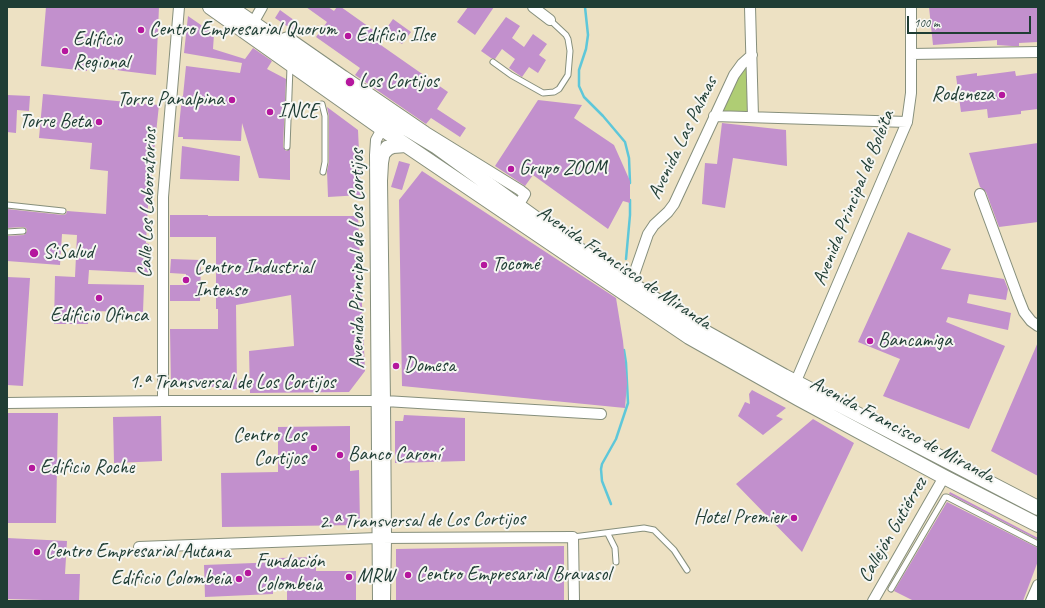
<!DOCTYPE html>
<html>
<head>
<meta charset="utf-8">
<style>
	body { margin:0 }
	#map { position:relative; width:1045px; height:608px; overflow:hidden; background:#ede1c3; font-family:Caveat,sans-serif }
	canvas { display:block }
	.frame { position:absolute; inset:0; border:8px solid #1f3d34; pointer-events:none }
	.scale { position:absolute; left:907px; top:16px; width:124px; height:18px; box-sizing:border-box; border:2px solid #1f3d34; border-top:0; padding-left:5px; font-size:12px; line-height:14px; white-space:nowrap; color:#1f3d34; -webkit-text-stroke:3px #f6f6f2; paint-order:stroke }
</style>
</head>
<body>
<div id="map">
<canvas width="1045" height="608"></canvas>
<div class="frame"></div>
<div class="scale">100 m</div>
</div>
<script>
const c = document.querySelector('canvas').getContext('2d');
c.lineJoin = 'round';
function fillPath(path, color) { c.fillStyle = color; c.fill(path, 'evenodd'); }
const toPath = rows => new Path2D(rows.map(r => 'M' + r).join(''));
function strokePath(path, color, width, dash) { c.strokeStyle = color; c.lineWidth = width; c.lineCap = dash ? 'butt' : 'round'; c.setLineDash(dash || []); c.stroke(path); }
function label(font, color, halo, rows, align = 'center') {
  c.font = font + ' Caveat,sans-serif'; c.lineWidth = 4; c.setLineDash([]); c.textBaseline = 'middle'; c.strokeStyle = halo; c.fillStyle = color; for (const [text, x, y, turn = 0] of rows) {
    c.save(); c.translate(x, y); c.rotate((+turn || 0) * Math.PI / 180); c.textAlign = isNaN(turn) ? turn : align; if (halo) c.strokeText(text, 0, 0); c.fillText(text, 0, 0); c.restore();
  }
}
const green = toPath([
	[750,66,748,113,722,112,740,73]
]);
const stream = toPath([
	[585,7,588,35,586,49,579,70,579,86,584,97,603,116,625,142,629,158,630,183],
	[626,259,630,215,630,200],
	[611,504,602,481,601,469,602,464,616,439,628,403,626,363,624,350]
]);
const building = toPath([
	[46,7,159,7,156,75,123,71,87,65,87,71,41,66],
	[306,7,328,7,334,11,337,7,341,7,379,34,375,41,448,92,437,109,466,128,460,137,431,118,426,124,355,75,360,68,316,37,327,22],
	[468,7,494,7,475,35,457,22],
	[929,7,1038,7,1038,42,1019,43,1019,46,1012,46,997,45,997,40,933,45],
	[280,10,298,23,293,30,275,18],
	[188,16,214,34,213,49,245,59,253,48,272,61,267,69,286,79,283,147,286,151,290,149,290,180,259,178,242,123,241,141,183,139,183,137,178,137,182,96,183,96,186,66,240,73,242,63,184,53],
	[506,17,520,26,512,38,524,47,533,34,547,44,539,55,546,60,538,73,529,67,522,77,509,68,515,59,502,49,495,59,491,58,481,51],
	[393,19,411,32,402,44,384,32],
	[1015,71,1016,76,1038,73,1038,109,1021,111,1021,114,988,118,987,109,961,112,956,76,977,73,977,76],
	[43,94,159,105,154,152,155,152,154,174,152,174,150,205,148,205,146,243,149,244,148,273,89,270,88,284,144,285,143,312,88,311,88,324,54,324,55,276,75,277,77,235,62,234,60,265,7,261,7,236,24,235,27,231,26,228,23,227,7,228,7,209,63,215,66,214,67,211,106,214,108,171,90,169,92,143,39,138],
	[7,95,30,96,29,111,17,110,16,133,7,132],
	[538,100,582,105,574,118,614,145,630,181,630,203,623,201,608,229,533,175,525,186,495,166],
	[327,107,358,130,361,195,328,197,327,171,329,162,329,116],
	[722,123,786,130,787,166,733,158,725,208,702,204,705,163,717,164],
	[1038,143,1038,222,999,227,986,192,980,187,969,153],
	[182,146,240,156,239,181,180,179],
	[399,161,410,164,402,190,391,187],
	[422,171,616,298,623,341,627,383,625,408,402,386,399,200],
	[170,215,208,215,208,216,358,216,365,371,349,392,250,393,249,351,294,346,291,295,236,305,237,389,219,390,218,387,171,387,170,329,218,329,218,309,216,309,216,237,170,237],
	[908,232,951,249,941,269,1004,279,1008,289,1006,300,969,294,967,303,1011,313,1008,330,948,317,946,322,1005,346,969,429,883,396,900,359,858,342],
	[171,259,201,260,200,301,170,301,170,285,186,285,186,274,170,273],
	[7,277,30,278,23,386,7,385],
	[1038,342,1038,476,991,451],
	[752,390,786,408,776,416,783,419,763,435,738,416,745,402,750,404,749,394],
	[7,413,58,413,56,523,7,523],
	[404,415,465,418,465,461,395,463,395,421,403,421],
	[161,416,162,461,114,463,113,417],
	[813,419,854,443,802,552,736,484],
	[350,426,350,471,359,470,360,525,222,527,221,473,278,472,278,427],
	[950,492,1038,538,1038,540,949,494],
	[947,502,1038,548,1038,561,1023,601,914,601,894,591],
	[7,538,67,541,65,574,80,574,79,601,7,599],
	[564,546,564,601,396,601,396,549],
	[316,557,316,571,356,571,356,601,287,601,287,581,273,581,273,594,205,597,204,565,279,562,279,558]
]);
const service = toPath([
	[493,62,511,75,543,93,554,92,559,89,568,75,570,51,568,39,566,35,550,20],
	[322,104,325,116,325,162,323,172],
	[287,147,290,67],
	[7,205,63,211],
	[7,232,23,231],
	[608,534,615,548,616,562],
	[573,537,644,528,654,530,674,550,687,570],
	[891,589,945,497,947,497,1038,544]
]);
const minor = toPath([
	[533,7,550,20],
	[750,7,753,117],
	[253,23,262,7],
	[279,40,288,37,344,76],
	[911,54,1038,52],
	[332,77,344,76,426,132,520,190,525,194,518,206],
	[714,116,907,122],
	[980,194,1018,297,1024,312,1031,321,1038,326],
	[631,283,648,234,654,225,668,212,674,204,734,75,742,64,752,55],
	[793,388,907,122,911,93,911,7],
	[163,401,163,197,179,7],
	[7,403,163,401,385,401,601,414],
	[139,547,378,538,573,537,574,601],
	[378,601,375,155,376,140,382,129,387,125],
	[385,601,386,538,385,401,382,181,383,163,386,146],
	[873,601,944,477],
	[1031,601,1038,585]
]);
const secondary = toPath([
	[210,7,391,135,689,337,799,399,944,477,1038,525],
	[230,7,399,124,437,147,572,245,705,332,784,376,1038,508],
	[384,152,388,148,393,146,406,145]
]);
const markers = [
	[141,30,4,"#b5179e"],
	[348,36,4,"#b5179e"],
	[65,51,4,"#b5179e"],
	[350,82,5,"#b5179e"],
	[1002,95,4,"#b5179e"],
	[232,100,4,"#b5179e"],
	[270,112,4,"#b5179e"],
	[99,122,4,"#b5179e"],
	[511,169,4,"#b5179e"],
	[34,253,5,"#b5179e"],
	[484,265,4,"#b5179e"],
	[186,280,4,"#b5179e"],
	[99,298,4,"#b5179e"],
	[870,341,4,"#b5179e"],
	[396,366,4,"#b5179e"],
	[314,448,4,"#b5179e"],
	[340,455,4,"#b5179e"],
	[32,468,4,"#b5179e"],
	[794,518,4,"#b5179e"],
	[37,552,4,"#b5179e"],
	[248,573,4,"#b5179e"],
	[408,575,4,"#b5179e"],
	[349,577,4,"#b5179e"],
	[239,579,4,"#b5179e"]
];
const poiNames = [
	["Centro Empresarial Quorum",149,30],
	["Edificio Ilse",356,36],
	["Edificio",73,40],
	["Regional",73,63],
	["Los Cortijos",359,82],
	["Rodeneza",994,95,"right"],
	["Torre Panalpina",224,100,"right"],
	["INCE",278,112],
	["Torre Beta",91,122,"right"],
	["Grupo ZOOM",519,169],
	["SiSalud",43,253],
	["Tocomé",492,265],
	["Centro Industrial",194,268],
	["Intenso",194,291],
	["Edificio Ofinca",99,316,"center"],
	["Bancamiga",878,341],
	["Domesa",404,366],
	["Centro Los",306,436,"right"],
	["Cortijos",306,459,"right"],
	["Banco Caroní",348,455],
	["Edificio Roche",40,468],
	["Hotel Premier",786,518,"right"],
	["Centro Empresarial Autana",45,552],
	["Fundación",256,562],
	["Colombeia",256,585],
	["Centro Empresarial Bravasol",416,575],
	["MRW",357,577],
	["Edificio Colombeia",231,579,"right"]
];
const streetNames = [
	["Avenida Las Palmas",683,138,-64],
	["Avenida Principal de Boleíta",854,198,-68],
	["Calle Los Laboratorios",148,203,-88],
	["Avenida Principal de Los Cortijos",358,259,-90],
	["Avenida Francisco de Miranda",624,268,34],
	["1.ª Transversal de Los Cortijos",232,383],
	["Avenida Francisco de Miranda",902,430,28],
	["2.ª Transversal de Los Cortijos",422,521,-1],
	["Callejón Gutiérrez",893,530,-60]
];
fillPath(green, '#afcd74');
strokePath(stream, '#5ec7d9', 2.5);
fillPath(building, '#c290cd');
strokePath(service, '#868f7c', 7);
strokePath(minor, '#868f7c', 12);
strokePath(secondary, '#868f7c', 16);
strokePath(service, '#fff', 5);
strokePath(minor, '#fff', 10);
strokePath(secondary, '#fff', 14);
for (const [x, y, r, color] of markers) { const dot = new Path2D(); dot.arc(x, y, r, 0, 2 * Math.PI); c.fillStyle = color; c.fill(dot); strokePath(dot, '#f6f6f2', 1.5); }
label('20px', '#1f3d34', '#f6f6f2', poiNames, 'left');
label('20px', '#1f3d34', '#f6f6f2', streetNames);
</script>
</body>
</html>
